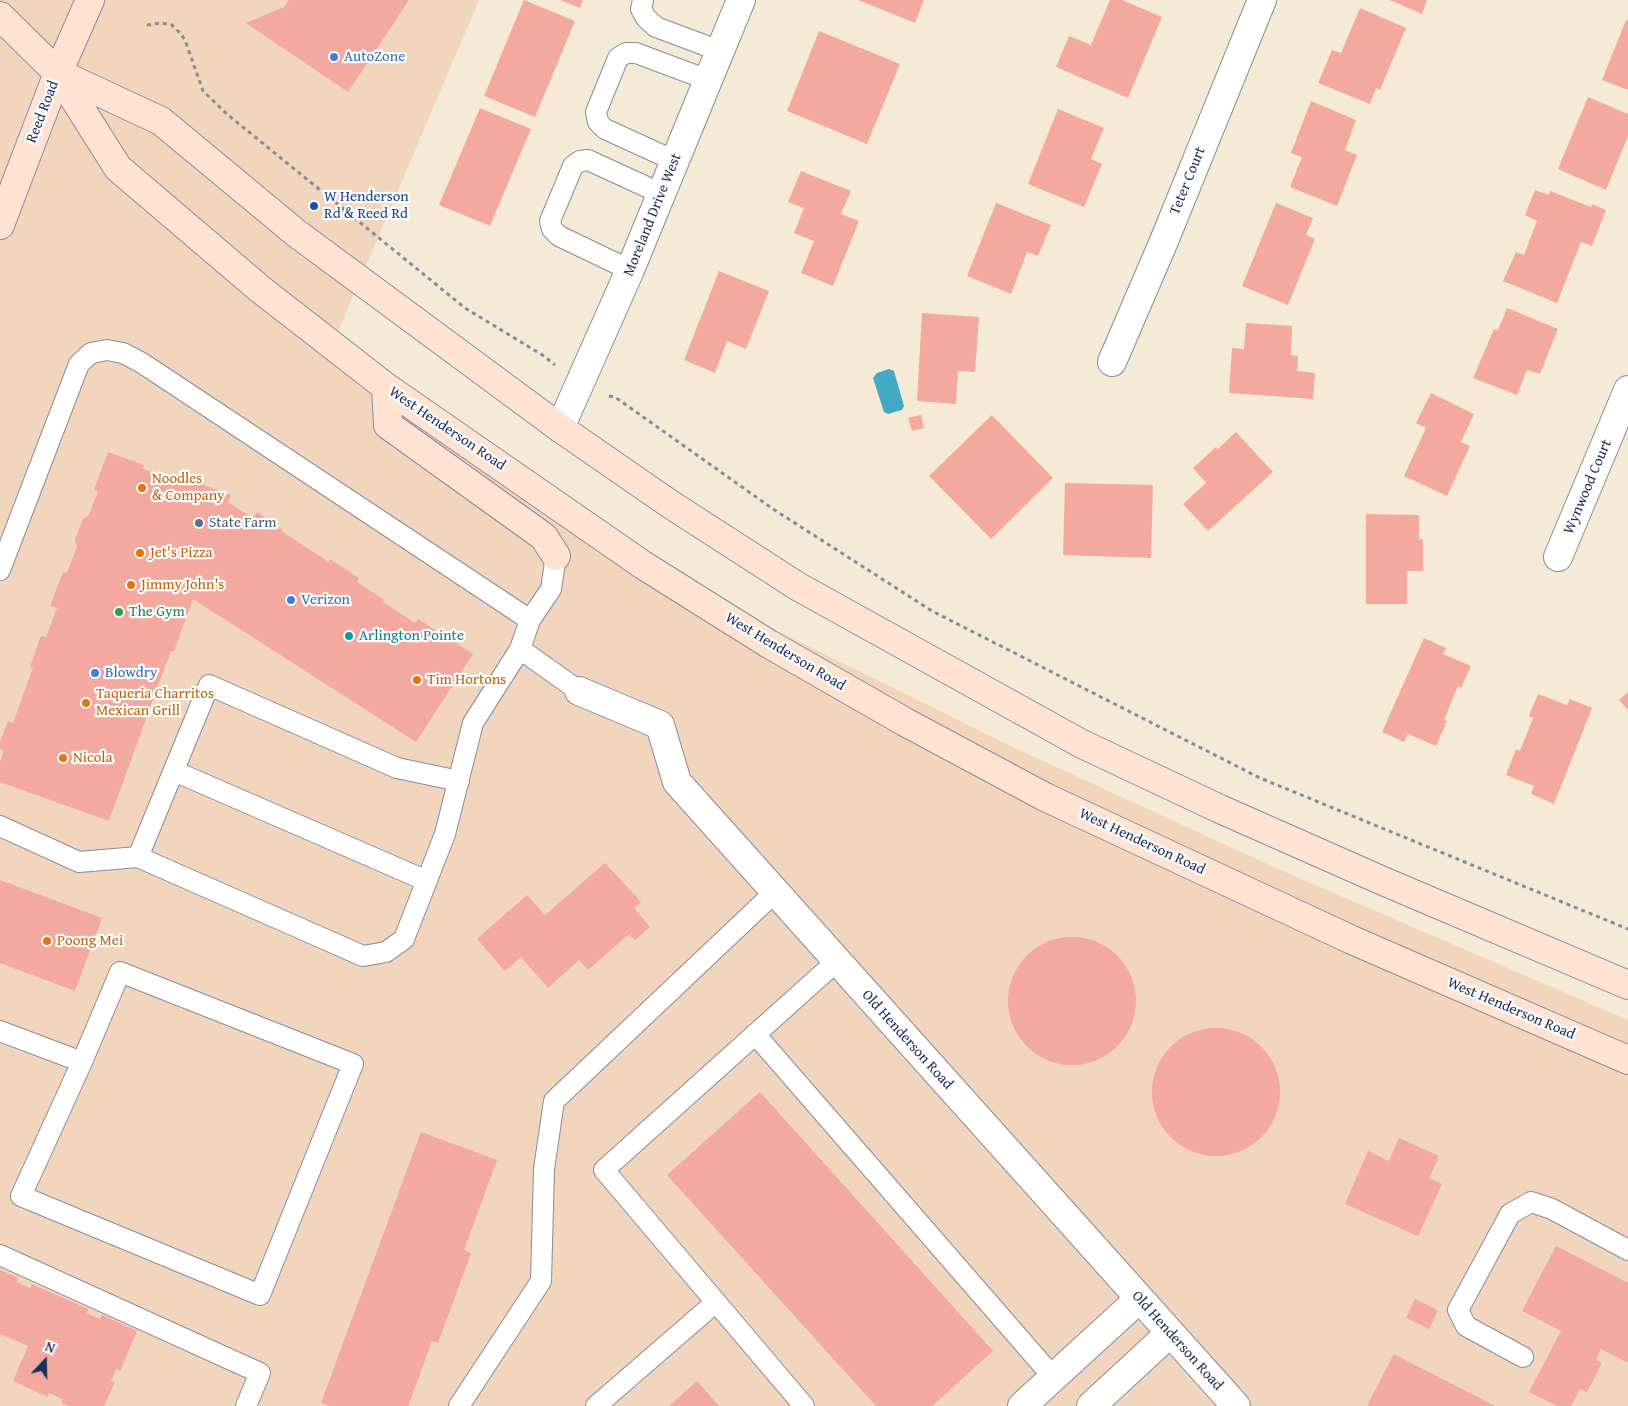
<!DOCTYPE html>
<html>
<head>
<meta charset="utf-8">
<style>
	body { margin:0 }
	#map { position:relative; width:1628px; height:1406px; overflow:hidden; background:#f5ead5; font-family:"Gentium Book Plus",serif }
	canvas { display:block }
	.north { position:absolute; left:20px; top:1336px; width:50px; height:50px; -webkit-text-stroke:4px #fff; paint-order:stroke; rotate:21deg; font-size:14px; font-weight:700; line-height:20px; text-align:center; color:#1b2f5e }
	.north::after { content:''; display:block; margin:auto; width:18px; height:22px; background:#1b2f5e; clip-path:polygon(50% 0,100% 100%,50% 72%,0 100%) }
</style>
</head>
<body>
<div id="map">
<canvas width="1628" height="1406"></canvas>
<div class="north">N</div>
</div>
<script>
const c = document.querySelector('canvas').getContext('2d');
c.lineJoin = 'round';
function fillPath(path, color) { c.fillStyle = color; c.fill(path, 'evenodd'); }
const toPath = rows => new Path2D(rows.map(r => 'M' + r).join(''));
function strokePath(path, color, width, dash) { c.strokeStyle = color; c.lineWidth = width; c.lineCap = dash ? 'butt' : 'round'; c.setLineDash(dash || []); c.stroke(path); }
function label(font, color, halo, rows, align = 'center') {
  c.font = font + ' "Gentium Book Plus",serif'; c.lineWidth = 4.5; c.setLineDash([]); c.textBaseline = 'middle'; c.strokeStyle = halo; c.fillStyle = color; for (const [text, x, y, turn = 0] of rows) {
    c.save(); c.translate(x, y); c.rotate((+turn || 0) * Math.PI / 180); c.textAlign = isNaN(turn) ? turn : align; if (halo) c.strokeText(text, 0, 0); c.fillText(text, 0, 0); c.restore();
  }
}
const built = toPath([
	[0,0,479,0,336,336,643,565,1017,749,1278,869,1628,1020,1628,1406,0,1406]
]);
const water = toPath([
	[889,369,894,371,904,406,902,410,888,414,884,412,873,378,877,373]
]);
const building = toPath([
	[289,0,409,0,348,92,246,23,284,7],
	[524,0,575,21,535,117,484,96],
	[560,0,583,0,580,8],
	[858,0,924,0,915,23],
	[1110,0,1122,0,1162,17,1128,98,1056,67,1069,36,1091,45],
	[1390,0,1427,0,1422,14],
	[1360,8,1406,28,1380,90,1376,88,1370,104,1318,83,1332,50,1341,53],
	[1626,20,1628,21,1628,90,1602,80],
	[819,31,900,64,867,144,787,111],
	[1588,97,1628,114,1628,136,1606,190,1558,169],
	[1311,101,1356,120,1345,150,1357,155,1337,206,1290,187,1302,157,1291,153],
	[480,108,531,129,490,226,439,205],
	[1058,109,1104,128,1091,159,1102,164,1084,207,1028,184],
	[801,171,851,191,841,214,859,221,833,286,801,273,814,241,794,233,804,208,788,202],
	[1535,190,1549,195,1550,191,1591,207,1592,204,1606,210,1592,246,1581,242,1557,303,1503,281,1516,252,1524,255,1537,221,1525,215],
	[996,203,1051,225,1038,256,1027,252,1011,294,967,276],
	[1276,203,1313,218,1306,235,1315,239,1288,305,1242,286],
	[719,271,769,291,746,349,727,341,715,373,684,360],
	[1507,308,1558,329,1540,374,1527,370,1517,395,1473,378,1494,329,1498,330],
	[922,313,979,317,975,372,958,371,956,404,917,401],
	[1246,323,1292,326,1291,355,1298,356,1297,371,1315,373,1313,399,1229,393,1232,348,1244,349],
	[1431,393,1474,414,1461,442,1470,446,1447,496,1404,476,1426,428,1416,423],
	[921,415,924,428,912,431,908,418],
	[992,415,1053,478,991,539,929,476],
	[1236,432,1273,472,1208,531,1183,504,1206,483,1193,468,1216,447,1218,449],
	[108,452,144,465,143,469,191,486,193,481,231,495,228,502,253,518,257,512,282,529,281,531,329,562,330,559,359,578,357,582,384,600,383,602,415,623,418,619,473,654,416,742,193,599,174,651,171,651,160,680,109,821,0,782,0,762,4,751,0,749,0,742,8,721,13,723,33,668,30,667,41,636,46,637,57,608,50,606,63,572,67,573,77,547,75,540,83,519,89,515,98,491,94,490],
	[1065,483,1153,485,1151,558,1063,555],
	[1366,514,1419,515,1419,539,1423,539,1423,571,1407,571,1407,604,1366,604],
	[1424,638,1446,648,1443,654,1471,666,1461,688,1458,686,1444,720,1447,721,1436,746,1408,734,1404,742,1382,732],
	[1628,692,1628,710,1619,700],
	[1538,694,1567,705,1570,699,1592,708,1554,804,1531,794,1534,786,1506,775,1516,749,1520,751,1533,718,1529,716],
	[605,863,641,902,634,908,650,927,635,940,629,934,588,970,579,960,548,988,521,957,505,971,477,939,527,895,545,915],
	[0,880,102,918,75,991,0,963],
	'1008 1001a64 64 0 1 1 128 0a64 64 0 1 1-128 0Z',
	'1152 1092a64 64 0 1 1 128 0a64 64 0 1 1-128 0Z',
	[760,1092,993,1351,932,1406,876,1406,667,1175],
	[421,1132,497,1160,464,1250,471,1253,438,1343,432,1341,408,1406,330,1406,321,1403],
	[1399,1138,1439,1156,1429,1178,1442,1184,1418,1236,1345,1204,1368,1151,1389,1161],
	[1556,1246,1628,1283,1628,1363,1601,1349,1596,1360,1602,1363,1587,1392,1580,1389,1571,1406,1557,1406,1529,1392,1561,1331,1522,1311],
	[0,1270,18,1278,17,1282,30,1288,32,1284,88,1309,87,1313,100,1319,102,1315,137,1331,120,1371,116,1369,111,1381,115,1382,104,1406,68,1406,61,1403,63,1399,49,1393,48,1397,13,1381,28,1346,0,1334],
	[1415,1299,1438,1310,1429,1329,1406,1318],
	[1394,1354,1495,1406,1367,1406],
	[697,1381,719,1406,669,1406]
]);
const path = toPath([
	[147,25,161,23,172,25,180,33,185,40,203,91,228,115,465,308,544,356,555,365],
	[609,396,615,397,773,509,932,611,1260,778,1628,929]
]);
const lane = toPath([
	[643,0,641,9,646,18,656,27,720,51],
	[675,161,605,129,598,122,596,112,618,58,626,53,636,53,708,80],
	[630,270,559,236,552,229,550,221,573,166,580,161,588,160,662,194],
	[0,570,79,364,91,353,107,350,123,353,142,363,530,620,520,649,579,691],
	[530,620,551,589,556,556],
	[174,771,427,881],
	[0,826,79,862,138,857,363,956,386,952,404,939,445,834,473,723,520,649],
	[138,857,209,685,397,768,459,781],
	[120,972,353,1064,260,1295,21,1196,82,1062,120,972],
	[0,1031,82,1062],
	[755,1034,1053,1377],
	[0,1255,260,1373,246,1406],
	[1523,1357,1466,1326,1458,1310,1510,1214,1531,1202,1552,1209,1628,1250],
	[459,1406,541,1281,544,1169,554,1101,775,892],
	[596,1406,716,1302],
	[804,1406,604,1170,837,961]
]);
const street = toPath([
	[1112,362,1164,241,1262,0],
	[560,428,630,270,741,0],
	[1558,557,1628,390],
	[579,691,660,725,677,782,1236,1406],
	[1022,1406,1139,1299],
	[1091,1406,1170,1333]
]);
const secondary = toPath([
	[0,16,58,73,118,168,260,289,386,387,643,565,769,644,905,722,1045,797,1352,940,1628,1060],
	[58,73,161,121,296,233,560,428,670,504,797,586,1082,744,1220,809,1383,881,1628,985],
	[0,225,58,73,90,0],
	[386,387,388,425,544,537,556,556]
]);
const markers = [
	[334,57,5,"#3f7fe0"],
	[314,206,5,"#1a4fb4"],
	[142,488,5,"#e8710a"],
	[199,523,5,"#5c6f8a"],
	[140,553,5,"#e8710a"],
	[131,585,5,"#e8710a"],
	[291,600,5,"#3f7fe0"],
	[119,612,5,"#2e9e5b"],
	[349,636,5,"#0f9aa8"],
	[95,673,5,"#3f7fe0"],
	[417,680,5,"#e8710a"],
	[86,703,5,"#e8710a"],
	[63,758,5,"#e8710a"],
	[47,941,5,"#e8710a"]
];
const shopNames = [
	["AutoZone",344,57],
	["Verizon",301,600],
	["Blowdry",105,673]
];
const streetNames = [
	["Reed Road",43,112,-69],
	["Teter Court",1188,181,-68],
	["Moreland Drive West",653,215,-68],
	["West Henderson Road",447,429,34],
	["Wynwood Court",1588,487,-67],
	["West Henderson Road",785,652,31],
	["West Henderson Road",1142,842,25],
	["West Henderson Road",1511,1009,23],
	["Old Henderson Road",907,1040,48],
	["Old Henderson Road",1177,1341,48]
];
const transitNames = [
	["W Henderson",324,197],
	["Rd & Reed Rd",324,214]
];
const foodNames = [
	["Noodles",152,479],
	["& Company",152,496],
	["Jet's Pizza",150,553],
	["Jimmy John's",141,585],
	["Tim Hortons",427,680],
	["Taqueria Charritos",96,694],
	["Mexican Grill",96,711],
	["Nicola",73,758],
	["Poong Mei",57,941]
];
const serviceNames = [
	["State Farm",209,523]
];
const leisureNames = [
	["The Gym",129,612]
];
const cultureNames = [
	["Arlington Pointe",359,636]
];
fillPath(built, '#f1d5bd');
fillPath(water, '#42aac2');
fillPath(building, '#f3a8a0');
strokePath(lane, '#888c9a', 22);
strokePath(street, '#888c9a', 30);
strokePath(secondary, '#888c9a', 30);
strokePath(path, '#888c9a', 3, [4, 4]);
strokePath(lane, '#fff', 20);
strokePath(street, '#fff', 28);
strokePath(secondary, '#fee3d2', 28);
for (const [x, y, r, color] of markers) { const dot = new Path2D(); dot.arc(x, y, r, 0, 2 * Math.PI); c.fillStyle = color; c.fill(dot); strokePath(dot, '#fff', 2); }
label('15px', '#366cbe', '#fff', shopNames, 'left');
label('15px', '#1b2f5e', '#fff', streetNames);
label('15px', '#164399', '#fff', transitNames, 'left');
label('15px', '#c56008', '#fff', foodNames, 'left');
label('15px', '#4e5e75', '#fff', serviceNames, 'left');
label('15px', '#27864d', '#fff', leisureNames, 'left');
label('15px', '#0d838f', '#fff', cultureNames, 'left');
</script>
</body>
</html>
